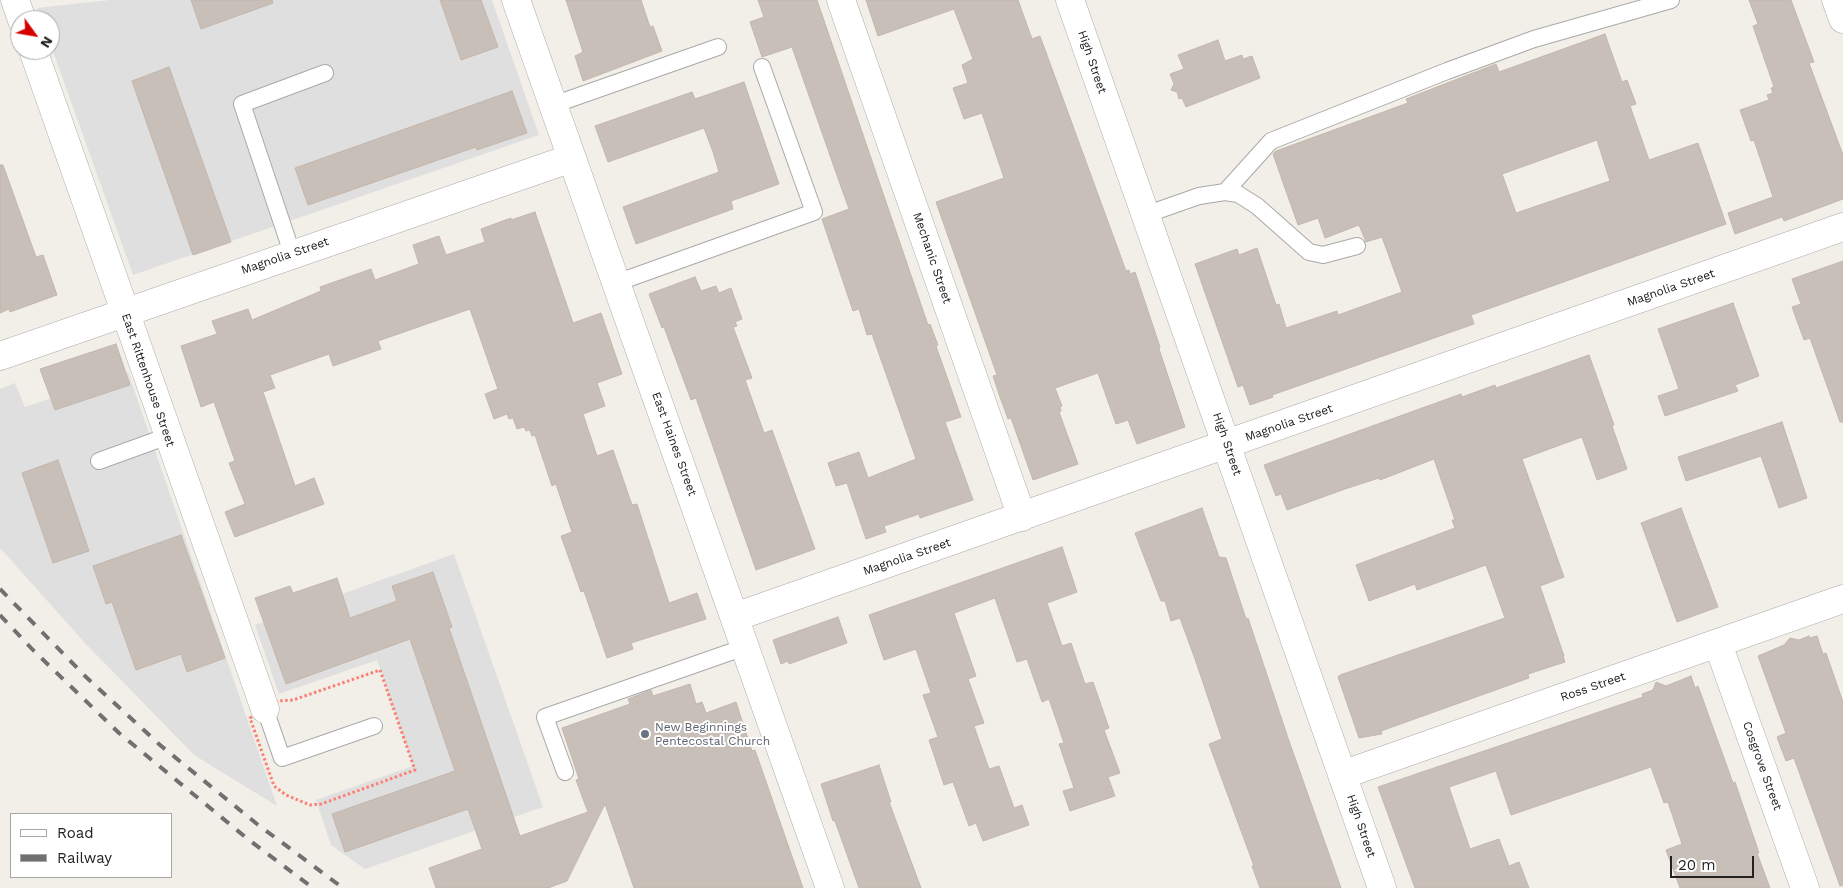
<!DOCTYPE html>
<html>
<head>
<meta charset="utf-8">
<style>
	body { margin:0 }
	#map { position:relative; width:1843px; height:888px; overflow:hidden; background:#f2efe9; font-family:"Work Sans",sans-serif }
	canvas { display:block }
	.legend { position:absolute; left:10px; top:813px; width:162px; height:65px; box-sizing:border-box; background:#fff; border:1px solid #a7a7a7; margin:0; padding:6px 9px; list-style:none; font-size:15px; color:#222 }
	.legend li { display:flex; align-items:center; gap:10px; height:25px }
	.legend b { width:25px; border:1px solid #a7a7a7 }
	.north { position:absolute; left:10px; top:10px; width:50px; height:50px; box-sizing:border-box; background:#fff; border:1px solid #a7a7a7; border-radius:50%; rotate:122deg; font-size:14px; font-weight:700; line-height:20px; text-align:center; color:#222 }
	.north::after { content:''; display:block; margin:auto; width:18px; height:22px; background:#d40000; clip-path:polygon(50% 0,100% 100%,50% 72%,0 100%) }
	.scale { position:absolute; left:1670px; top:856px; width:84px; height:22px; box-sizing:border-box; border:2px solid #222; border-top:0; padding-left:6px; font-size:15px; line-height:18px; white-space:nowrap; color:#222; -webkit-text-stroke:4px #fff; paint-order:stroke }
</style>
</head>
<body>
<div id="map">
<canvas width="1843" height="888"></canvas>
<ul class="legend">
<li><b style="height:6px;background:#fff"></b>Road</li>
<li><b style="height:6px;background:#707070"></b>Railway</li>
</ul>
<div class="north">N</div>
<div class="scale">20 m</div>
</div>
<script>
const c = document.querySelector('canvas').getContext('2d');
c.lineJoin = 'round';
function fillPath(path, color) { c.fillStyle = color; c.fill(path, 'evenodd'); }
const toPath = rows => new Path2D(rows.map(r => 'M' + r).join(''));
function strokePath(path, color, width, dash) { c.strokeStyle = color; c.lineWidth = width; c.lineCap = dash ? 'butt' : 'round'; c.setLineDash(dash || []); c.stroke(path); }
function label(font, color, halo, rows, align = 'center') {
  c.font = font + ' "Work Sans",sans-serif'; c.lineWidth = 4; c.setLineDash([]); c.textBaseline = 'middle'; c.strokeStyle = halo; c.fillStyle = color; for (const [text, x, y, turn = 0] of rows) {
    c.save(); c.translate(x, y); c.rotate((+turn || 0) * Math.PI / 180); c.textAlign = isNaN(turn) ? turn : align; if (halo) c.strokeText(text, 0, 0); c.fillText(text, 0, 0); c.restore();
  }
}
const residential = toPath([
	[110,0,492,0,539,135,133,275,50,43,50,20,42,20,37,8],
	[128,372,277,806,194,755,85,643,0,548,0,389,15,383,25,407],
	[454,554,543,807,365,869,331,845,316,800,413,766,377,660,279,694,255,625]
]);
const building = toPath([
	[191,0,272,0,273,3,201,29,191,0],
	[440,0,481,0,498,47,461,60,440,0],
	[566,0,641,0,650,27,653,26,662,51,583,81,575,56,583,52,566,0],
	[758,0,817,0,928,325,930,324,938,345,936,346,961,417,945,422,973,500,920,518,919,514,884,526,886,532,866,539,847,483,836,486,828,463,859,452,868,478,916,459,872,334,867,335,859,309,853,311,822,219,849,209,840,184,792,47,762,57,750,22,764,17,758,0],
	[866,0,1018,0,1032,39,1040,36,1126,271,1129,270,1130,274,1135,272,1160,347,1159,349,1185,427,1137,444,1128,420,1116,424,1098,373,1055,388,1062,406,1060,407,1061,411,1059,412,1078,464,1033,480,1011,418,1008,419,1000,397,993,376,997,375,936,202,1004,178,982,113,964,119,953,88,968,83,962,65,973,59,954,9,878,36,866,0],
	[1749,0,1791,0,1814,62,1809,63,1843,155,1843,199,1784,221,1782,217,1735,234,1728,213,1773,197,1754,140,1751,141,1740,110,1769,100,1767,95,1773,93,1771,88,1774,87,1753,26,1758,24,1749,0],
	[1605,34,1622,82,1627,80,1636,104,1630,106,1649,160,1698,143,1726,224,1471,315,1474,324,1272,395,1273,397,1250,405,1243,385,1238,387,1195,264,1237,249,1239,255,1257,248,1276,305,1279,304,1286,328,1337,311,1338,315,1402,292,1382,237,1366,242,1359,225,1325,238,1318,218,1298,225,1273,154,1276,151,1408,103,1406,99,1496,64,1499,72,1605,34],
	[1597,140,1610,181,1516,213,1502,174,1597,140],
	[1218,40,1225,61,1242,55,1243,59,1252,56,1260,78,1186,107,1182,98,1179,99,1177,92,1171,90,1174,84,1170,74,1184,69,1178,55,1218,40],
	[169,67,231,242,193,255,132,81,169,67],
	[744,82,779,184,731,201,733,209,636,244,623,207,719,172,713,152,704,128,608,162,595,126,692,92,695,99,744,82],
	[512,91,527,133,477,150,476,147,308,205,295,168,512,91],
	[0,165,3,165,36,257,43,255,57,295,10,312,9,309,0,313,0,165],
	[535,212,573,323,601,313,622,374,597,383,605,406,583,414,597,456,613,450,632,505,637,504,669,603,697,593,706,619,631,643,633,649,607,658,584,591,581,592,561,536,572,532,556,484,552,486,535,435,532,436,530,430,526,431,524,427,517,429,513,418,509,419,507,414,494,419,485,394,498,389,470,309,378,341,381,349,333,366,329,354,270,375,275,388,263,392,295,486,314,478,324,504,235,537,225,512,245,504,229,463,235,461,214,402,201,407,181,346,217,334,212,321,248,309,252,320,321,291,320,287,371,269,375,280,419,264,413,245,439,236,446,255,485,242,481,229,511,218,511,220,535,212],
	[1843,261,1843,422,1840,422,1810,338,1804,340,1792,307,1801,304,1792,279,1843,261],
	[695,277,701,291,716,286,719,293,731,288,742,319,735,322,737,326,733,327,752,378,745,380,764,433,772,430,815,549,756,570,696,398,691,400,664,327,662,328,649,294,695,277],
	[1733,303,1759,376,1735,385,1738,391,1665,416,1658,396,1679,389,1658,329,1733,303],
	[116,344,130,385,55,410,40,369,116,344],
	[1589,355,1614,425,1612,426,1627,469,1597,480,1582,437,1522,459,1564,577,1540,586,1564,656,1563,656,1565,662,1528,674,1529,678,1381,731,1382,734,1359,738,1338,677,1340,675,1505,618,1486,565,1417,590,1415,584,1369,601,1356,565,1455,528,1452,520,1455,520,1434,459,1380,480,1379,478,1345,489,1287,510,1281,494,1276,496,1264,465,1461,394,1462,397,1495,385,1496,388,1589,355],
	[1782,422,1807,498,1779,508,1761,456,1686,481,1678,457,1782,422],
	[58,460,89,551,53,563,22,473,58,460],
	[1202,508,1219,557,1226,558,1246,619,1248,618,1289,741,1341,888,1260,888,1252,866,1254,866,1209,744,1222,739,1195,659,1180,618,1171,621,1165,601,1161,601,1135,533,1202,508],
	[1681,508,1718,607,1677,622,1641,523,1681,508],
	[181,535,225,658,187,672,181,654,136,670,112,602,106,604,93,566,181,535],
	[1062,547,1077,592,1047,603,1062,646,1071,643,1085,684,1093,682,1109,728,1104,730,1120,773,1108,777,1115,796,1070,811,1063,791,1074,788,1059,744,1064,743,1049,699,1042,702,1027,659,1017,662,995,598,954,613,976,676,968,679,984,723,974,726,989,769,999,766,1014,808,1022,805,1029,825,983,841,976,823,969,826,953,782,944,785,929,740,938,737,923,695,931,693,916,649,884,660,869,615,1062,547],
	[433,572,452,627,449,628,520,836,588,812,576,780,579,779,562,728,630,704,628,699,651,690,653,696,690,684,696,704,702,702,706,713,736,702,752,751,755,750,803,888,634,888,605,804,567,881,548,888,436,888,429,868,482,849,468,809,345,852,332,814,455,771,410,639,286,684,255,598,290,586,293,593,337,578,350,618,397,601,392,586,433,572],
	[838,617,847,643,789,664,788,661,781,664,773,640,838,617],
	[1809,636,1810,638,1817,636,1823,654,1826,653,1843,702,1843,885,1840,886,1794,758,1786,761,1781,748,1777,737,1786,733,1758,656,1784,645,1790,638,1799,640,1809,636],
	[1691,676,1695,688,1698,686,1733,783,1735,782,1759,853,1757,853,1770,888,1680,888,1666,850,1682,844,1668,802,1664,803,1651,767,1511,815,1496,771,1449,787,1470,849,1499,839,1509,866,1519,862,1529,888,1415,888,1378,787,1643,697,1642,694,1653,690,1656,682,1666,686,1691,676],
	[879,765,891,802,889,802,921,888,859,888,835,821,833,821,821,784,879,765]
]);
const path = toPath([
	[380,670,415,770,321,804,310,805,286,795,274,786,250,718,278,701,293,700,380,670]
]);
const service = toPath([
	[553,105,718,47],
	[1225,192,1271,141,1447,71,1534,39,1671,0],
	[1145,215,1199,196,1225,192,1238,194,1257,206,1309,252,1323,255,1357,246],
	[292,253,242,104,325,73],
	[616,283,814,212,762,67],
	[99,461,168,436],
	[265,709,282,758,374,726],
	[565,772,545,717,745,647]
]);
const minor = toPath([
	[15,0,22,20],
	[516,0,830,888],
	[841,0,1022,517],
	[1070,0,1382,888],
	[1836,0,1843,19],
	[33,50,265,709],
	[0,356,572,158],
	[735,617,1843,227],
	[1718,644,1805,888],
	[1342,775,1843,599]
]);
const rail = toPath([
	[0,589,86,677,160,745,257,824,343,888],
	[0,615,33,650,119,733,249,840,313,888]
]);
const markers = [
	[645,734,5,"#6b7280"]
];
const streetNames = [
	["High Street",1092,62,71],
	["Magnolia Street",285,256,-19],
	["Mechanic Street",932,258,71],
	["Magnolia Street",1671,288,-19],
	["East Rittenhouse Street",148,380,71],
	["Magnolia Street",1289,423,-19],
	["East Haines Street",674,444,70],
	["High Street",1227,444,71],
	["Magnolia Street",907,557,-19],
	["Ross Street",1593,687,-19],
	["Cosgrove Street",1762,766,70],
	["High Street",1361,826,71]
];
const worshipNames = [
	["New Beginnings",655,727],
	["Pentecostal Church",655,741]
];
fillPath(residential, '#e0dfdf');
fillPath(building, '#c7bfb8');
strokePath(building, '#c4b6ab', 1);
strokePath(service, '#a9a9a9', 18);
strokePath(minor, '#a9a9a9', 29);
strokePath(path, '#fa8072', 3, [2.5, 2.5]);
strokePath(service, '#fff', 16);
strokePath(minor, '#fff', 28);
strokePath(rail, '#707070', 4, [10, 10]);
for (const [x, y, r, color] of markers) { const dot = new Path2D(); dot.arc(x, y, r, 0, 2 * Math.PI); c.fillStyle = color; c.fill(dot); strokePath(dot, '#fff', 2); }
label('12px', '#222', '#fff', streetNames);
label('12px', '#5b616d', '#fff', worshipNames, 'left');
</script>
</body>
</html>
